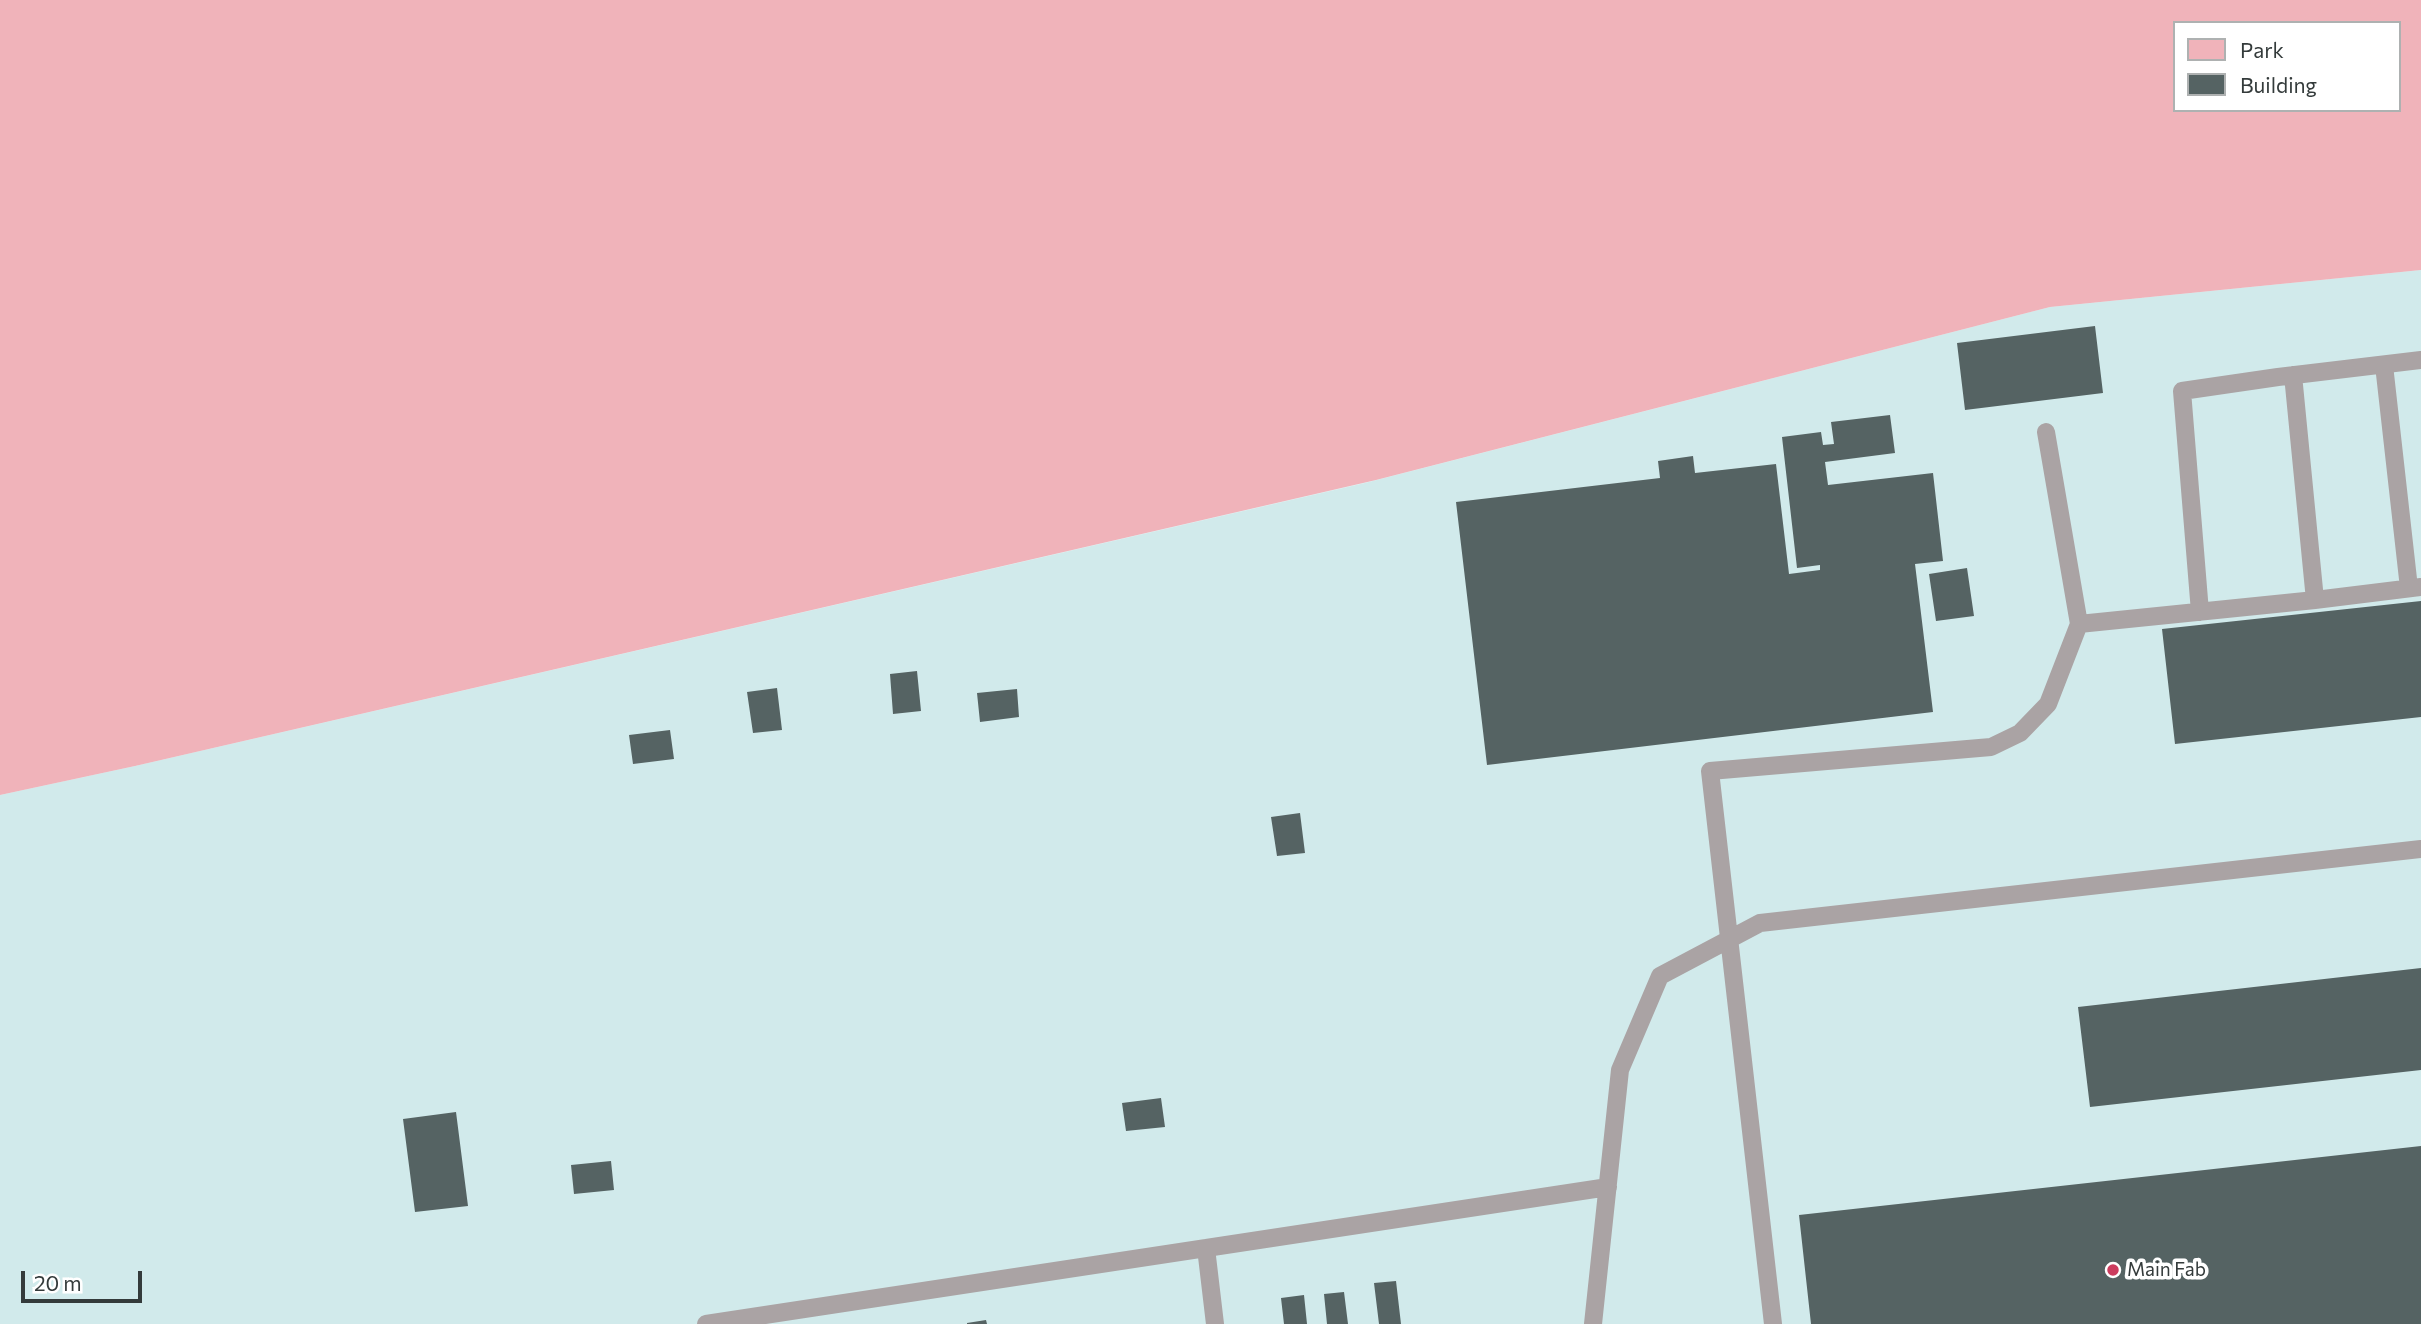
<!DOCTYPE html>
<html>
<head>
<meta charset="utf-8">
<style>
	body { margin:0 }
	#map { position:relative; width:2421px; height:1324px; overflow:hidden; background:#e5f5f6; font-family:Commissioner,sans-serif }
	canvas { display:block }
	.legend { position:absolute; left:2173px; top:21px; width:228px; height:91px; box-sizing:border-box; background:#fff; border:2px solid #aeb1b1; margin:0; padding:9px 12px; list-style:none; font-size:21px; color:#343b3b }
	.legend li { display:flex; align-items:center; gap:14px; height:35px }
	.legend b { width:35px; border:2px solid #aeb1b1 }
	.scale { position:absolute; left:21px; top:1271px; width:121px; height:32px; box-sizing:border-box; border:4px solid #343b3b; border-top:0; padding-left:9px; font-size:21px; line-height:24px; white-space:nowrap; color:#343b3b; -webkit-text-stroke:5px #fff; paint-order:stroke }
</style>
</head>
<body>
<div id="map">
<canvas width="2421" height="1324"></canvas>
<ul class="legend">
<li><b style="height:19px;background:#f0b3ba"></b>Park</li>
<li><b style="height:19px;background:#556363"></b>Building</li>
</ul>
<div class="scale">20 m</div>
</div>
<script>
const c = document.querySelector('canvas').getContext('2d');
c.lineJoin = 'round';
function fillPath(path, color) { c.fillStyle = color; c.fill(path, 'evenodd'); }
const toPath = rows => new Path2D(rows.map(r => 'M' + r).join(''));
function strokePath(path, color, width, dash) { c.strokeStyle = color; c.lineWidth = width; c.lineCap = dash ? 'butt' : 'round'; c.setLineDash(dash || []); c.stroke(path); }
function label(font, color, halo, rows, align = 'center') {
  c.font = font + ' Commissioner,sans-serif'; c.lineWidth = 7; c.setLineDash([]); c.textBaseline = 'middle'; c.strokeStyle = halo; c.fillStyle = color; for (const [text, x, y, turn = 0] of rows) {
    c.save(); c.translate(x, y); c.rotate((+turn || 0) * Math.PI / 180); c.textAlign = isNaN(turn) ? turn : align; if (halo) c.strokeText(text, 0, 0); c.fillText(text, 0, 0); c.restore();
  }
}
const built = toPath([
	[2421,270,2421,1324,0,1324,0,795,135,766,1365,483,2050,307]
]);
const green = toPath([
	[0,0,2421,0,2421,270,2050,307,1376,480,135,766,0,795],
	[2174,23,2398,23,2398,110,2174,110]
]);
const building = toPath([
	[2095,326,2103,393,1965,410,1957,343],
	[1890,415,1895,453,1825,462,1828,485,1933,473,1943,561,1915,564,1933,712,1487,765,1456,502,1660,478,1658,461,1693,456,1695,473,1776,464,1789,574,1820,570,1820,565,1797,568,1782,437,1821,432,1823,445,1834,444,1831,422],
	[1967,568,1974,616,1936,621,1929,574],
	[2421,601,2421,717,2175,744,2162,629],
	[917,671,921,711,893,714,890,674],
	[777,688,782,730,753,733,747,692],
	[1017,689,1019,717,980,722,977,693],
	[670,730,674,759,633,764,629,735],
	[1300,813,1305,853,1277,856,1271,817],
	[2421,968,2421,1070,2090,1107,2078,1007],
	[1161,1098,1165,1127,1126,1131,1122,1103],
	[456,1112,468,1206,415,1212,403,1119],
	[2421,1146,2421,1324,1811,1324,1799,1215],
	[611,1161,614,1190,574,1194,571,1165],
	[1396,1281,1401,1324,1379,1324,1374,1283],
	[1344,1292,1348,1324,1327,1324,1324,1294],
	[1304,1295,1307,1324,1284,1324,1281,1298],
	[986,1320,987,1324,967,1324,967,1323]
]);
const lane = toPath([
	[2384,365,2409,588],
	[2293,375,2315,600],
	[2200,612,2182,391,2278,377,2421,360],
	[2079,624,2315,600,2421,587],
	[1206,1248,1215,1324],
	[706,1324,1608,1187],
	[1593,1324,1620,1070,1660,976,1760,923,2421,849],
	[1773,1324,1710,771,1991,747,2020,733,2048,704,2079,624,2046,432]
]);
const markers = [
	[2113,1270,7,"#cc3c5e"]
];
const poiNames = [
	["Main Fab",2127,1270]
];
fillPath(built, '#d1eaeb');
fillPath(green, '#f0b3ba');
fillPath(building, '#556363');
strokePath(lane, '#aaa3a4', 18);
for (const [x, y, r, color] of markers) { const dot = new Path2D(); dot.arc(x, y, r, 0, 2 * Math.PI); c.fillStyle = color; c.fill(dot); strokePath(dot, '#fff', 2.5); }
label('19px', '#343b3b', '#fff', poiNames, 'left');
</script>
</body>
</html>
